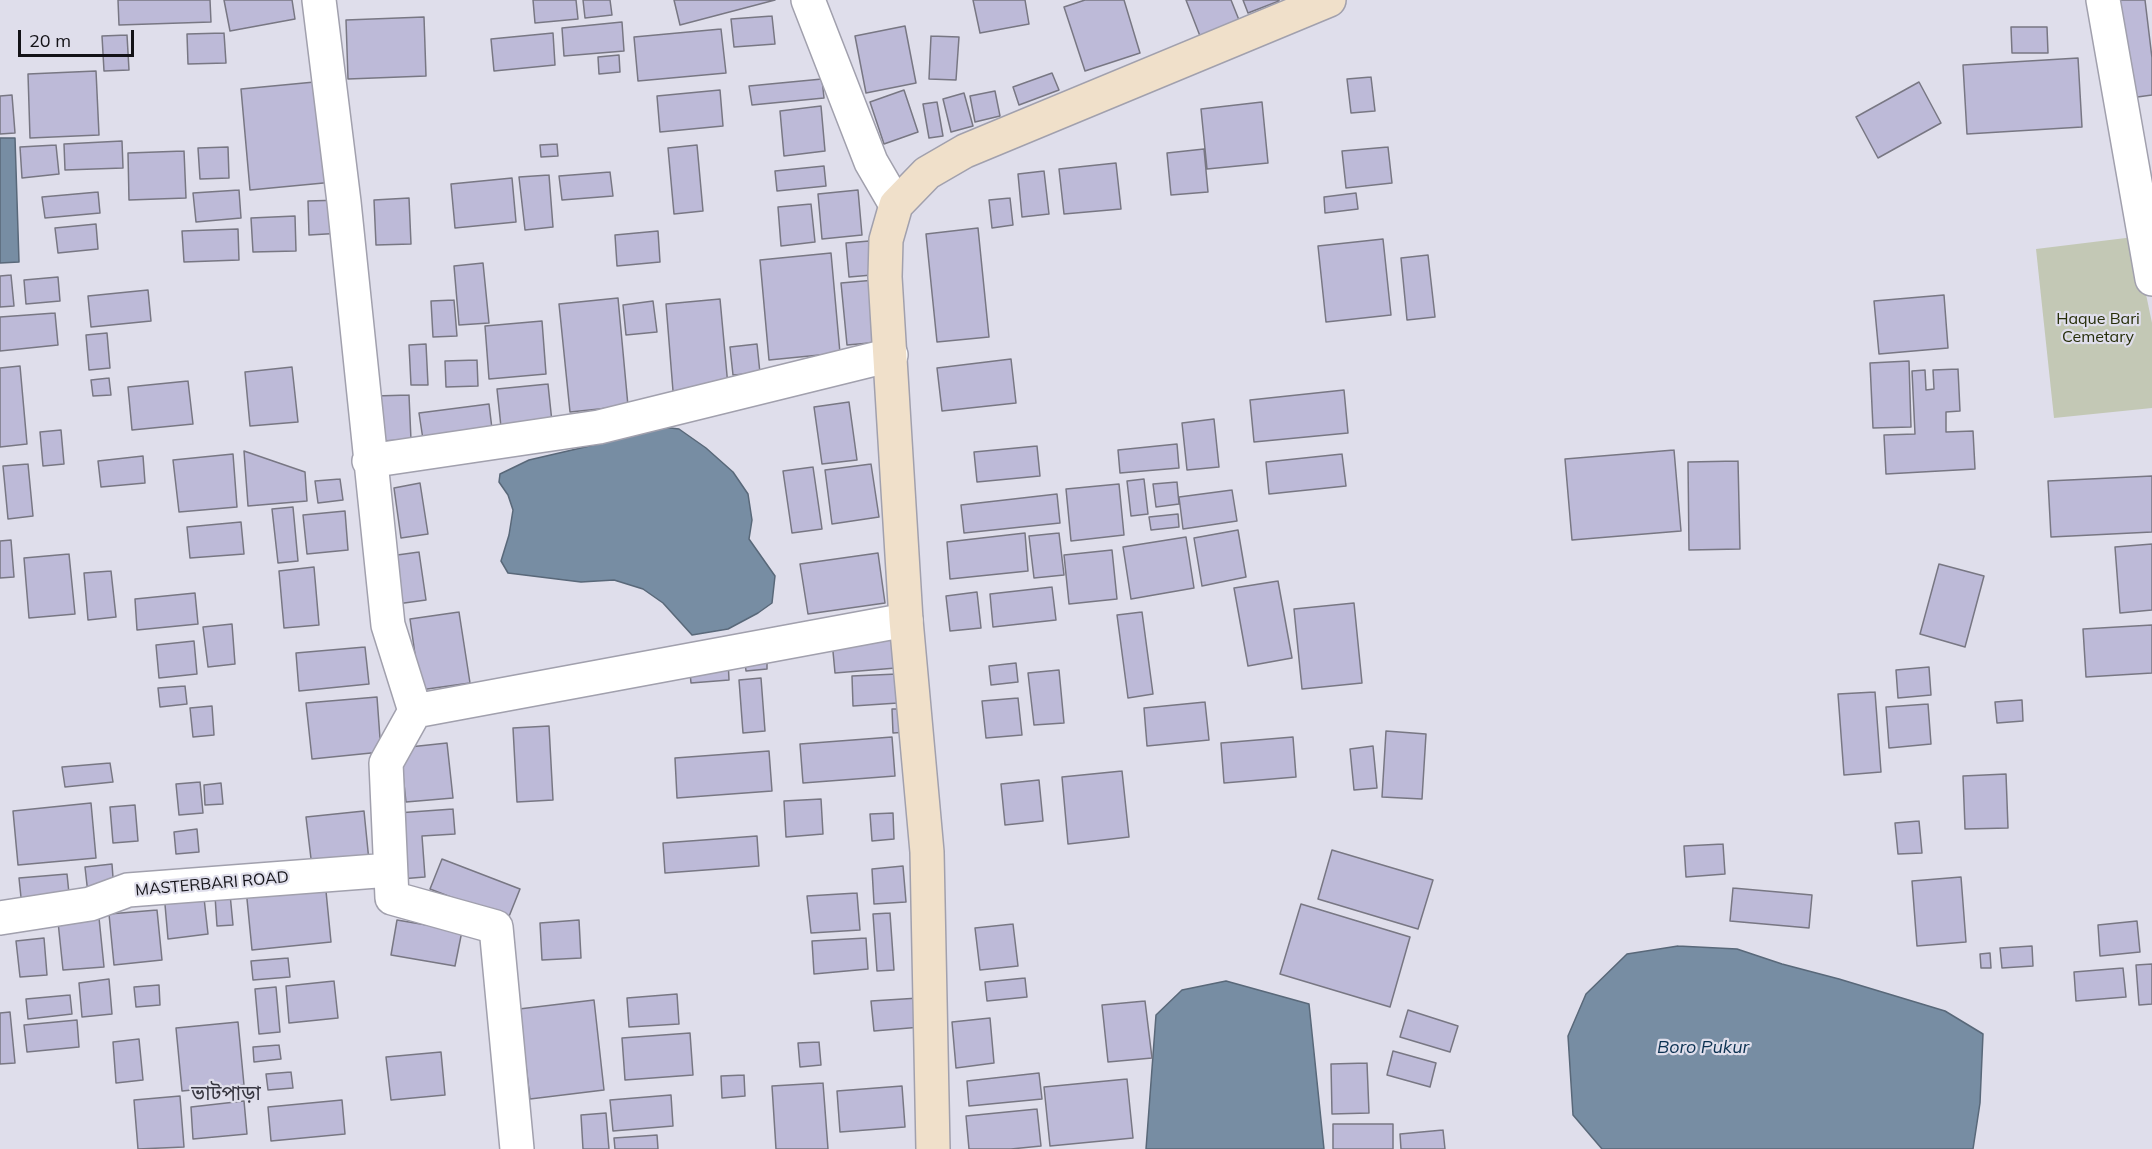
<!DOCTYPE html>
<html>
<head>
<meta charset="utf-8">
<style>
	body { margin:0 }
	#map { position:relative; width:2152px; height:1149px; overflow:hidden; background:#dfdeeb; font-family:Mulish,sans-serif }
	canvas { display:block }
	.scale { position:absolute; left:18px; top:30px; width:116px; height:27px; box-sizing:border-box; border:3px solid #131217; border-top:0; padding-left:8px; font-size:18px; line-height:21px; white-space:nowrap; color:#131217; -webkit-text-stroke:4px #dfdeeb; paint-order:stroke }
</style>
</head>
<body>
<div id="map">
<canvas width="2152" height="1149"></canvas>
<div class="scale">20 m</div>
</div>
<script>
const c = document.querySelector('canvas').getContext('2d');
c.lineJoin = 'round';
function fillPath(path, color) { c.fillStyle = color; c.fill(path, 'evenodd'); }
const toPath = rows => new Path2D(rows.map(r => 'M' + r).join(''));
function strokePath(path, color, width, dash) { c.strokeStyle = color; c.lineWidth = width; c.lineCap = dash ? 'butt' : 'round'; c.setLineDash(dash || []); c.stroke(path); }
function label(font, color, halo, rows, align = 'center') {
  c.font = font + ' Mulish,"Noto Sans Bengali",sans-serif'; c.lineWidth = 4.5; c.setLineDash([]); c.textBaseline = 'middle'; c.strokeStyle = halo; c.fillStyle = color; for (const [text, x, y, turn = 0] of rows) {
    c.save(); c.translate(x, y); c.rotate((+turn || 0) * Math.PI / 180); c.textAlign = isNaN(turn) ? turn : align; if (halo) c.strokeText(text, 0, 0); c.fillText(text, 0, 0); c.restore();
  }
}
const green = toPath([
	[2134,237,2152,323,2152,408,2054,418,2036,249]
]);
const water = toPath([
	[0,138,15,138,19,262,0,263,0,138],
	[662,427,679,429,706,448,733,472,748,494,752,520,749,539,775,576,772,603,758,613,728,629,692,635,663,603,643,589,614,580,581,582,508,573,501,561,509,535,513,510,508,495,499,482,500,474,529,460,641,434,662,427],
	[1678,946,1737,949,1782,964,1839,979,1945,1011,1983,1034,1980,1103,1973,1149,1602,1149,1573,1115,1568,1036,1586,994,1627,954,1678,946],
	[1226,981,1309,1004,1324,1149,1146,1149,1156,1015,1182,990,1226,981]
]);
const building = toPath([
	[118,0,210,0,211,22,119,25,118,0],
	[224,0,292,0,295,19,230,31,224,0],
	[533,0,576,0,578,19,535,23,533,0],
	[583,0,610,0,612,15,585,18,583,0],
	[674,0,775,0,680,25,674,0],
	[973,0,1025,0,1029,24,980,33,973,0],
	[1085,0,1124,0,1140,53,1085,71,1064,7,1085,0],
	[1186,0,1231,0,1239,20,1200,36,1186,0],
	[1243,0,1279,0,1279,1,1248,13,1243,0],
	[2118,0,2145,0,2152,58,2152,95,2130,98,2118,0],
	[772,16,775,44,734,47,731,19,772,16],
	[424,17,426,76,348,79,346,20,424,17],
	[622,22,624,51,564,56,562,28,622,22],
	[905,26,916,83,866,93,855,36,905,26],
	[2011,27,2047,27,2048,53,2012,53,2011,27],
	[721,29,726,73,638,81,634,37,721,29],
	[224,33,226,63,188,64,187,34,224,33],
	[553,33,555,65,494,71,491,39,553,33],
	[127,35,129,70,104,71,102,36,127,35],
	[931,36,959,37,956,80,929,79,931,36],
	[619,55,620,72,599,74,598,57,619,55],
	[2078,58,2082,127,1967,134,1963,65,2078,58],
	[96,71,99,135,30,138,28,74,96,71],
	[1052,73,1059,90,1019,105,1013,87,1052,73],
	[1371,77,1375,111,1351,113,1347,79,1371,77],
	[822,79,824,98,752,105,749,86,822,79],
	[325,81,334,182,250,190,241,89,325,81],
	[1919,82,1941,123,1878,158,1856,117,1919,82],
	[720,90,723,126,660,132,657,96,720,90],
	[904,90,918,132,884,144,870,102,904,90],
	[995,91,1000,116,975,122,970,96,995,91],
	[964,93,973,126,951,132,943,99,964,93],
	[12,95,15,133,0,134,0,96,12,95],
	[937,102,943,136,929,138,923,104,937,102],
	[1262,102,1268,163,1207,169,1201,109,1262,102],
	[821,106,825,151,784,156,780,111,821,106],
	[122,141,123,168,65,170,64,144,122,141],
	[557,144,558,156,541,157,540,145,557,144],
	[56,145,59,174,22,178,20,147,56,145],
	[697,145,703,211,674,214,668,148,697,145],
	[228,147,229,178,200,179,198,148,228,147],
	[1388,147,1392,183,1346,188,1342,151,1388,147],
	[1204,149,1208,192,1171,195,1167,153,1204,149],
	[184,151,186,198,129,200,128,153,184,151],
	[1116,163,1121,209,1064,214,1059,169,1116,163],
	[824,166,826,186,777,191,775,171,824,166],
	[1044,171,1049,214,1022,217,1018,174,1044,171],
	[610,172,613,196,562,200,559,176,610,172],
	[549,175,553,227,525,230,519,177,549,175],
	[512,178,516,222,455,228,451,184,512,178],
	[239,190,241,218,196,222,193,193,239,190],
	[858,190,862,235,822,239,818,194,858,190],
	[98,192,100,213,45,218,42,197,98,192],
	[1356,193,1358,209,1325,213,1324,197,1356,193],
	[409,198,411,244,376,245,374,200,409,198],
	[1010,198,1013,225,992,228,989,200,1010,198],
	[342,200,343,233,309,235,308,201,342,200],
	[811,204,815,242,781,246,778,207,811,204],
	[295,216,296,251,253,252,251,218,295,216],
	[96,224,98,249,58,253,55,228,96,224],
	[978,228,989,337,937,342,926,234,978,228],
	[238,229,239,260,184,262,182,231,238,229],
	[658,231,660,262,617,266,615,235,658,231],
	[1383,239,1391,315,1326,322,1318,246,1383,239],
	[869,241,872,275,849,277,846,243,869,241],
	[831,253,840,353,769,360,760,260,831,253],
	[1428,255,1435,317,1407,320,1401,258,1428,255],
	[483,263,489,323,459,325,454,266,483,263],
	[11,275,14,306,0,307,0,276,11,275],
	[58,277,60,301,26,304,24,280,58,277],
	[875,280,881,342,847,345,841,283,875,280],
	[148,290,151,321,91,327,88,296,148,290],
	[1944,295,1948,348,1879,354,1874,301,1944,295],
	[618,298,628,406,570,412,559,304,618,298],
	[720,299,728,386,673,391,666,304,720,299],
	[454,300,457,336,433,337,431,301,454,300],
	[653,301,657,332,626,335,623,305,653,301],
	[55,313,58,345,0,351,0,317,55,313],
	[542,321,546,374,489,379,485,326,542,321],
	[107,333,110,368,89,370,86,335,107,333],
	[426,344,428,385,411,385,409,345,426,344],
	[757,344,760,373,733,375,730,347,757,344],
	[1011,359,1016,403,942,411,937,368,1011,359],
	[477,360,478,386,446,387,445,361,477,360],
	[1909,361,1911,427,1873,428,1870,363,1909,361],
	[20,366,27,444,0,447,0,368,20,366],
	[292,367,298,422,250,426,245,372,292,367],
	[1958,369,1960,411,1946,412,1946,432,1973,431,1975,469,1886,474,1884,435,1915,434,1912,371,1925,370,1926,390,1934,389,1933,370,1958,369],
	[109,378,111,395,93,396,91,380,109,378],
	[188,381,193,424,132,430,128,387,188,381],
	[548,384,552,422,501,427,497,389,548,384],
	[1344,390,1348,433,1254,442,1250,400,1344,390],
	[409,395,411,440,377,441,375,396,409,395],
	[849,402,857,460,822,464,814,407,849,402],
	[489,404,493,437,424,446,419,413,489,404],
	[1214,419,1219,467,1187,470,1182,423,1214,419],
	[61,430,64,464,43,466,40,432,61,430],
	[1177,444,1179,468,1120,473,1118,450,1177,444],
	[1037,446,1040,476,977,482,974,452,1037,446],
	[1674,450,1681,531,1572,540,1565,459,1674,450],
	[244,451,305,472,307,501,248,506,244,451],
	[233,454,237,507,179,512,173,460,233,454],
	[1342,454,1346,486,1269,494,1266,462,1342,454],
	[143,456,145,483,101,487,98,461,143,456],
	[1738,461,1740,549,1689,550,1688,462,1738,461],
	[28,464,33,516,8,519,3,466,28,464],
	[871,464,879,517,832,524,825,470,871,464],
	[813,467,822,529,792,533,783,471,813,467],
	[2152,476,2152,532,2051,537,2048,481,2152,476],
	[340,479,343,500,318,503,315,481,340,479],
	[1144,479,1148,514,1131,516,1127,481,1144,479],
	[1177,482,1179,504,1156,507,1153,484,1177,482],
	[420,483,428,534,401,538,394,488,420,483],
	[1119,484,1124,535,1071,541,1066,489,1119,484],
	[1232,490,1237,521,1183,529,1179,497,1232,490],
	[1057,494,1060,523,964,533,961,505,1057,494],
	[293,507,298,561,278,563,272,509,293,507],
	[345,511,348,550,307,554,303,515,345,511],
	[1178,514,1179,527,1151,530,1149,517,1178,514],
	[241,522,244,554,190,558,187,527,241,522],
	[1238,530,1246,577,1202,586,1194,538,1238,530],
	[1025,533,1028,571,950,579,947,542,1025,533],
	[1059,533,1064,575,1034,578,1029,536,1059,533],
	[1186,537,1194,588,1131,599,1123,547,1186,537],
	[11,540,14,577,0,578,0,541,11,540],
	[2152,544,2152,610,2120,613,2115,547,2152,544],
	[1112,550,1117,599,1069,604,1064,555,1112,550],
	[419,552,426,600,397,604,390,556,419,552],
	[878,553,885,603,808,614,800,564,878,553],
	[69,554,75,614,29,618,24,558,69,554],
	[1939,564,1984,576,1965,647,1920,634,1939,564],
	[314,567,319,625,284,628,279,571,314,567],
	[111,571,116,617,88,620,84,573,111,571],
	[1278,581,1292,658,1248,666,1234,588,1278,581],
	[1052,587,1056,620,993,627,990,594,1052,587],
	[977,592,981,628,950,631,946,596,977,592],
	[195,593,198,624,137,630,135,599,195,593],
	[1354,603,1362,683,1302,689,1294,609,1354,603],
	[459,612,470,683,420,690,410,619,459,612],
	[1142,612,1153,694,1128,698,1117,615,1142,612],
	[232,624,235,664,208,667,203,627,232,624],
	[2152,625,2152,673,2086,677,2083,629,2152,625],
	[894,637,896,668,835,673,832,641,894,637],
	[194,641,197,674,159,678,156,645,194,641],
	[365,647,369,684,299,691,296,653,365,647],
	[767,653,767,669,746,671,744,654,767,653],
	[728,659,729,680,691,683,689,662,728,659],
	[1016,663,1018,682,991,685,989,666,1016,663],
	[1929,667,1931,695,1898,698,1896,670,1929,667],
	[1059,670,1064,723,1034,725,1028,673,1059,670],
	[897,674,898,703,853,706,852,676,897,674],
	[761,678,765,731,743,733,739,680,761,678],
	[185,686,187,704,160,707,158,688,185,686],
	[1875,692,1881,772,1844,775,1838,694,1875,692],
	[377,697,381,752,312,759,306,703,377,697],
	[1018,698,1022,735,986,738,982,701,1018,698],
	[2022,700,2023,721,1997,723,1995,702,2022,700],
	[1205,702,1209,740,1147,746,1144,708,1205,702],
	[1928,704,1931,744,1889,748,1886,707,1928,704],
	[212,706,214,735,193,737,190,708,212,706],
	[892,709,907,709,908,732,893,733,892,709],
	[549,726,553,800,517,802,513,728,549,726],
	[1386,731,1426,734,1422,799,1382,797,1386,731],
	[892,737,895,776,803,783,800,744,892,737],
	[1293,737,1296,777,1224,783,1221,743,1293,737],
	[447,743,453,798,406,802,400,748,447,743],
	[1373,746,1377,788,1354,790,1350,749,1373,746],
	[769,751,772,791,677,798,675,758,769,751],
	[110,763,113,782,65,787,62,767,110,763],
	[1122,771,1129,837,1068,844,1062,777,1122,771],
	[2006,774,2008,828,1965,829,1963,776,2006,774],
	[1039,780,1043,821,1005,825,1001,784,1039,780],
	[200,782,203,813,179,815,176,784,200,782],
	[221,783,223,804,205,805,204,785,221,783],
	[821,799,823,834,786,837,784,801,821,799],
	[91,803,96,858,18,865,13,811,91,803],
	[135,805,138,841,113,843,110,807,135,805],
	[453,809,455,834,422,836,425,877,400,879,397,813,453,809],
	[364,811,369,861,312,867,306,817,364,811],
	[893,813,894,839,872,841,870,814,893,813],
	[1919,821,1922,853,1898,854,1895,823,1919,821],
	[197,829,199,852,176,854,174,832,197,829],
	[757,836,759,866,665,873,663,843,757,836],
	[1723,844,1725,874,1686,877,1684,846,1723,844],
	[1332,850,1433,880,1418,929,1318,899,1332,850],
	[442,859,520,889,508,919,430,889,442,859],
	[112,864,114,891,88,894,85,867,112,864],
	[903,866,906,902,874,904,872,869,903,866],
	[67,874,70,903,22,907,19,878,67,874],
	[1961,877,1966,942,1917,946,1912,881,1961,877],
	[325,881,331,942,252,950,246,889,325,881],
	[1733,888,1812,895,1809,928,1730,921,1733,888],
	[203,889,208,934,168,939,164,893,203,889],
	[857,893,860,930,811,933,807,896,857,893],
	[230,894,233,925,217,926,215,896,230,894],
	[1301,904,1410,937,1390,1007,1280,974,1301,904],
	[98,908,104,967,63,970,57,912,98,908],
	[157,910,162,960,114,965,109,914,157,910],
	[890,913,894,970,877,971,873,914,890,913],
	[397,920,462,931,455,966,391,955,397,920],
	[579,920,581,958,542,960,540,923,579,920],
	[2137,921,2140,952,2100,956,2098,925,2137,921],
	[1013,924,1018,966,980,970,975,928,1013,924],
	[44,938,47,975,20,977,16,941,44,938],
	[866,938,868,969,814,974,812,941,866,938],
	[2032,946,2033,966,2002,968,2000,948,2032,946],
	[1990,953,1991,968,1981,968,1980,954,1990,953],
	[288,958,290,977,253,980,251,961,288,958],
	[2152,964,2152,1004,2139,1005,2136,965,2152,964],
	[2123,968,2126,997,2076,1001,2074,972,2123,968],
	[1025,978,1027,997,987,1001,985,982,1025,978],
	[109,979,112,1014,82,1017,79,983,109,979],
	[334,981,338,1018,289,1023,286,986,334,981],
	[159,985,160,1005,136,1007,134,987,159,985],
	[276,987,280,1032,259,1034,255,989,276,987],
	[677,994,679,1024,629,1027,627,998,677,994],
	[70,995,72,1014,28,1019,26,999,70,995],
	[919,998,921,1027,874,1031,871,1001,919,998],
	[594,1000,604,1090,530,1099,519,1009,594,1000],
	[1145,1001,1152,1058,1108,1062,1102,1005,1145,1001],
	[1408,1010,1458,1026,1450,1052,1400,1037,1408,1010],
	[10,1012,15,1063,0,1064,0,1013,10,1012],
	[990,1018,994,1063,956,1068,952,1022,990,1018],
	[77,1020,79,1047,27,1052,24,1025,77,1020],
	[238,1022,244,1085,182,1091,176,1028,238,1022],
	[690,1033,693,1075,625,1080,622,1038,690,1033],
	[139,1039,143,1080,116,1083,113,1042,139,1039],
	[819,1042,821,1065,800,1067,798,1043,819,1042],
	[279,1045,281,1059,254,1062,253,1047,279,1045],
	[1393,1051,1436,1063,1430,1087,1387,1075,1393,1051],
	[441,1052,445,1095,391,1100,386,1057,441,1052],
	[1367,1063,1369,1113,1332,1114,1331,1064,1367,1063],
	[291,1072,293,1088,268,1090,266,1074,291,1072],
	[1039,1073,1042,1099,969,1106,967,1081,1039,1073],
	[744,1075,745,1096,722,1098,721,1076,744,1075],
	[1127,1079,1133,1138,1050,1146,1044,1087,1127,1079],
	[823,1083,828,1149,776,1149,772,1086,823,1083],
	[902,1086,905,1127,840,1132,837,1091,902,1086],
	[671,1095,673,1126,613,1131,610,1100,671,1095],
	[180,1096,184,1147,138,1149,134,1100,180,1096],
	[342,1100,345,1134,271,1141,268,1107,342,1100],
	[244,1101,247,1134,193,1139,191,1107,244,1101],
	[1037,1109,1041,1146,1011,1149,969,1149,966,1116,1037,1109],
	[606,1113,609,1149,583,1149,581,1115,606,1113],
	[1333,1124,1393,1124,1393,1149,1333,1149,1333,1124],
	[1443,1130,1445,1149,1401,1149,1400,1134,1443,1130],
	[657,1135,658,1149,615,1149,614,1138,657,1135]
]);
const street = toPath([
	[319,0,344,202,388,625,415,711],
	[808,0,871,162,896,205],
	[2103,0,2152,279],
	[369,461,599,427,891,355],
	[0,918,90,904,128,890,390,870],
	[517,1149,496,927,392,898,386,763,415,711,906,620]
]);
const secondary = toPath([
	[933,1149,927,852,906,620,885,277,886,240,896,205,927,173,965,151,1329,0]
]);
const parkNames = [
	["Haque Bari",2098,319],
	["Cemetary",2098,337]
];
const streetNames = [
	["MASTERBARI ROAD",212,884,-5]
];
const waterNames = [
	["Boro Pukur",1703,1048]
];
const quarterNames = [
	["ভাটপাড়া",226,1094]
];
fillPath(green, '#c3c8b5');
fillPath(water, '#778da3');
strokePath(water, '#596879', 1.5);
fillPath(building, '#bdbad8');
strokePath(building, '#787783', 1.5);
strokePath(street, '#a1a0ad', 36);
strokePath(secondary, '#a1a0ad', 36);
strokePath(street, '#fff', 33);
strokePath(secondary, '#f0e0ca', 33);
label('16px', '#262e09', '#dfdeeb', parkNames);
label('16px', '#131217', '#dfdeeb', streetNames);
label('italic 18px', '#0b3151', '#dfdeeb', waterNames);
label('20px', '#383741', '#dfdeeb', quarterNames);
</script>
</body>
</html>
